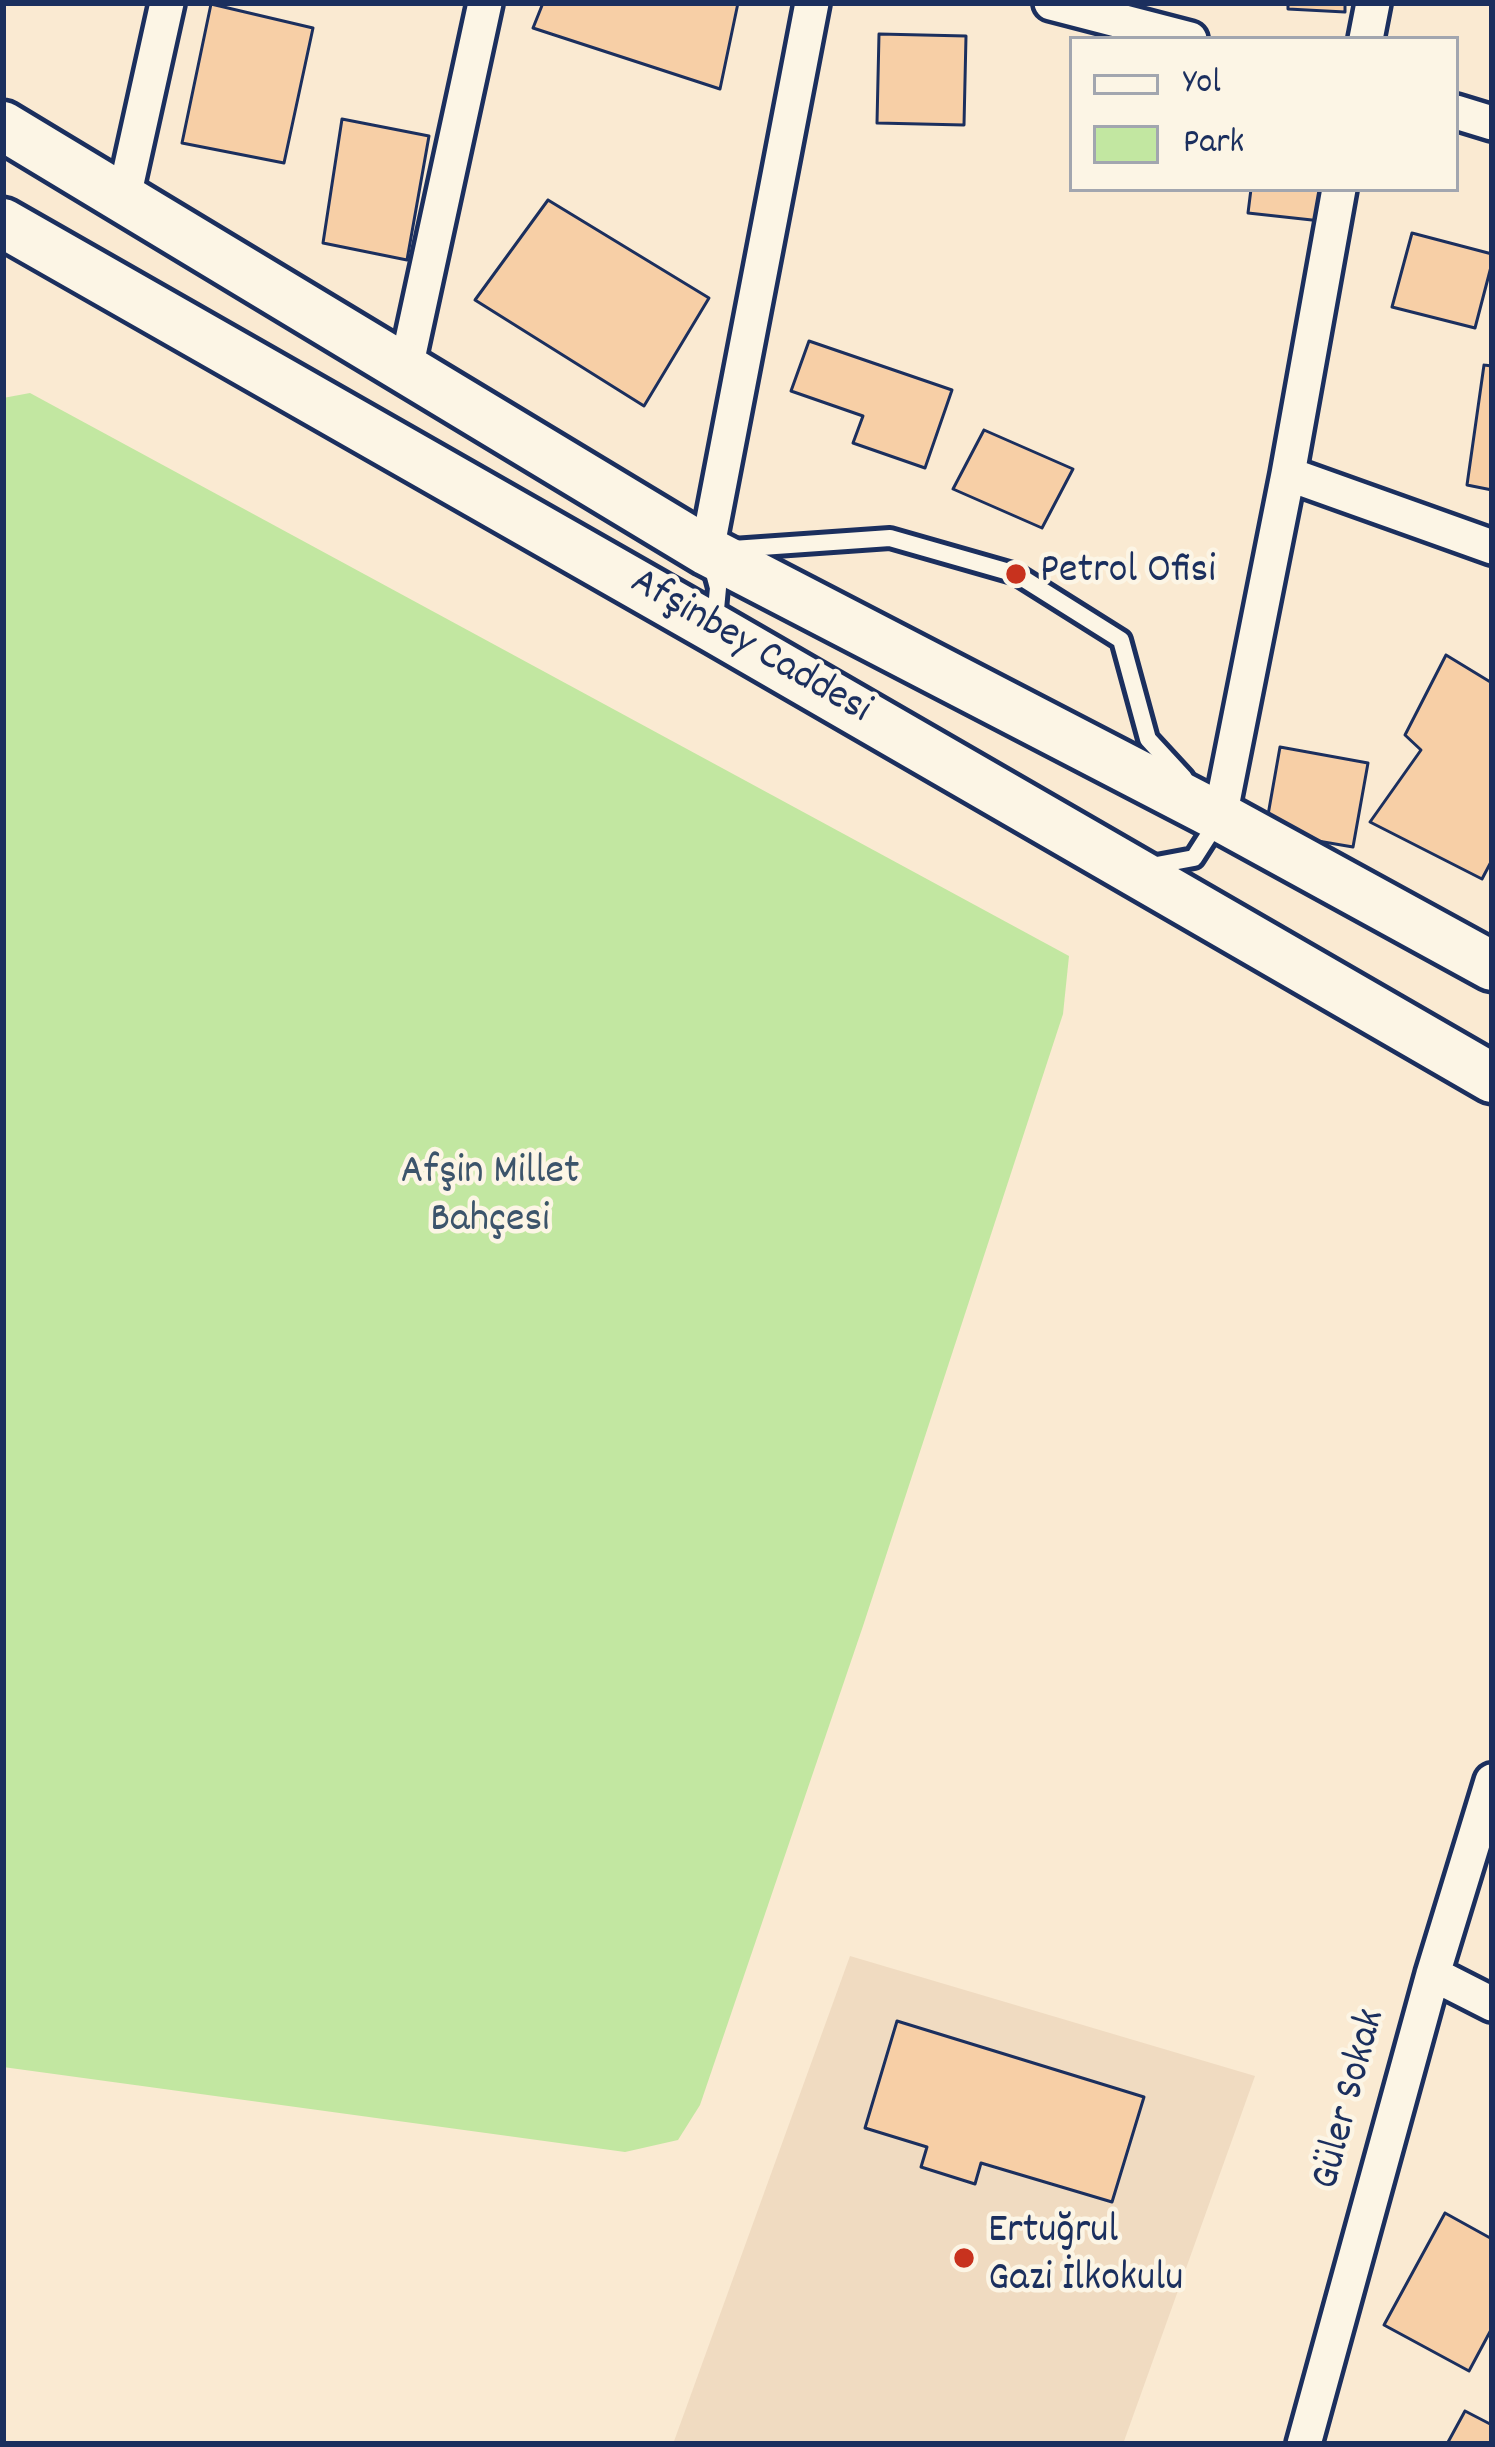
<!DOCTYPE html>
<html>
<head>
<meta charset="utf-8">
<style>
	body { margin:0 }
	#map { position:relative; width:1495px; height:2447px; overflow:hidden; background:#faead2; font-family:Dekko,sans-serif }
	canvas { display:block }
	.frame { position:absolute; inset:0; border:6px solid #1b2f5e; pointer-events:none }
	.legend { position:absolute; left:1069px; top:36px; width:390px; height:156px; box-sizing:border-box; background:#fcf5e5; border:3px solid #a2a6af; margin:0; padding:15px 21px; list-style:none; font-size:36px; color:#1b2f5e }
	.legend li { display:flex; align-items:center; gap:24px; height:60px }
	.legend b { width:60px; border:3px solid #a2a6af }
</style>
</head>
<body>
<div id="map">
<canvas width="1495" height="2447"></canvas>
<div class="frame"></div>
<ul class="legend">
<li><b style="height:15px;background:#fcf5e5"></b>Yol</li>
<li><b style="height:33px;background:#c2e7a1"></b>Park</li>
</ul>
</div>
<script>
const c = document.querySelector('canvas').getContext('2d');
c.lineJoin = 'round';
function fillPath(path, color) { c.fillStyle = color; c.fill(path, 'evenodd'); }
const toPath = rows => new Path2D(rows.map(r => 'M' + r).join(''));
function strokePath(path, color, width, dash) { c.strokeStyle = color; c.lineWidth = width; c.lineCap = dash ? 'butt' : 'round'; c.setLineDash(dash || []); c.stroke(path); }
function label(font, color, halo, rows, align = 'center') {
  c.font = font + ' Dekko,sans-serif'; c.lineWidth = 9; c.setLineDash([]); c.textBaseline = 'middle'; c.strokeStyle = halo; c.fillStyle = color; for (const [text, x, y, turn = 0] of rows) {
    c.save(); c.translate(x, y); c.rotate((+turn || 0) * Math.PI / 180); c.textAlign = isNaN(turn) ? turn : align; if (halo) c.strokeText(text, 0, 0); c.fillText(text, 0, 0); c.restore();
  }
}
const built = toPath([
	[850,1956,1255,2076,1123,2444,673,2444]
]);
const green = toPath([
	[30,393,1069,956,1063,1014,863,1626,700,2105,678,2140,625,2152,3,2067,3,398]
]);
const building = toPath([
	[543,3,738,3,720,89,533,28,543,3],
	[1288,3,1345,3,1345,12,1288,9,1288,3],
	[211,4,313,28,284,163,182,143,211,4],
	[879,34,966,36,964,125,877,123,879,34],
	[342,119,429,136,407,260,323,243,342,119],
	[1251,189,1325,189,1321,221,1248,213,1251,189],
	[548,200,709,298,644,406,475,300,548,200],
	[1412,233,1492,254,1492,263,1475,328,1392,307,1412,233],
	[809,341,952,390,925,468,853,443,863,416,791,391,809,341],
	[1484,365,1492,366,1492,490,1467,485,1484,365],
	[984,430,1073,469,1042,528,953,489,984,430],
	[1446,655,1492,683,1492,860,1482,879,1370,822,1421,750,1405,735,1446,655],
	[1280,747,1368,763,1353,847,1265,832,1280,747],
	[897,2021,1144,2097,1112,2202,981,2163,975,2184,921,2167,927,2147,865,2128,897,2021],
	[1445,2213,1492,2239,1492,2328,1469,2371,1384,2325,1445,2213],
	[1465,2411,1492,2425,1492,2444,1447,2444,1465,2411]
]);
const service = toPath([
	[733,549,890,538,1016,574,1121,640,1148,739,1184,778],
	[711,562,718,588,715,620],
	[1146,867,1194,858,1219,819]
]);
const minor = toPath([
	[1051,3,1190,39],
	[1366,39,1373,3],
	[1456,112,1492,123],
	[124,197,167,3],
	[406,368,485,3],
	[1288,474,1492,547],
	[707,551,812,3],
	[1220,817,1288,474,1339,189],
	[1433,1974,1492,2004],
	[1304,2444,1433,1974,1492,1781]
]);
const secondary = toPath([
	[3,126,707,551,1220,817,1492,966],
	[3,223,715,629,1492,1078]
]);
const markers = [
	[1016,574,12,"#c8321e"],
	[964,2258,12,"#c8321e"]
];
const poiNames = [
	["Petrol Ofisi",1040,574],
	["Ertuğrul",988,2234],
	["Gazi İlkokulu",988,2282]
];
const streetNames = [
	["Afşinbey Caddesi",749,649,30],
	["Güler Sokak",1352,2100,-75]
];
const parkNames = [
	["Afşin Millet",490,1175],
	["Bahçesi",490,1223]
];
fillPath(built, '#f0dbc1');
fillPath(green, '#c2e7a1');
fillPath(building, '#f7cfa6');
strokePath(building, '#1b2f5e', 3);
strokePath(service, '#1b2f5e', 26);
strokePath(minor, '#1b2f5e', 42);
strokePath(secondary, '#1b2f5e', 57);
strokePath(service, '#fcf5e5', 16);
strokePath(minor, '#fcf5e5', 33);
strokePath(secondary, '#fcf5e5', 48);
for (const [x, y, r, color] of markers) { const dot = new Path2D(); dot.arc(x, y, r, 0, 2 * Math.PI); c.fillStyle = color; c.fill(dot); strokePath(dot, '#fcf5e5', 4.5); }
label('42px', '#1b2f5e', '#fcf5e5', poiNames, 'left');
label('42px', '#1b2f5e', '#fcf5e5', streetNames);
label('42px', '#3c546b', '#fcf5e5', parkNames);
</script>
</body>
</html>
